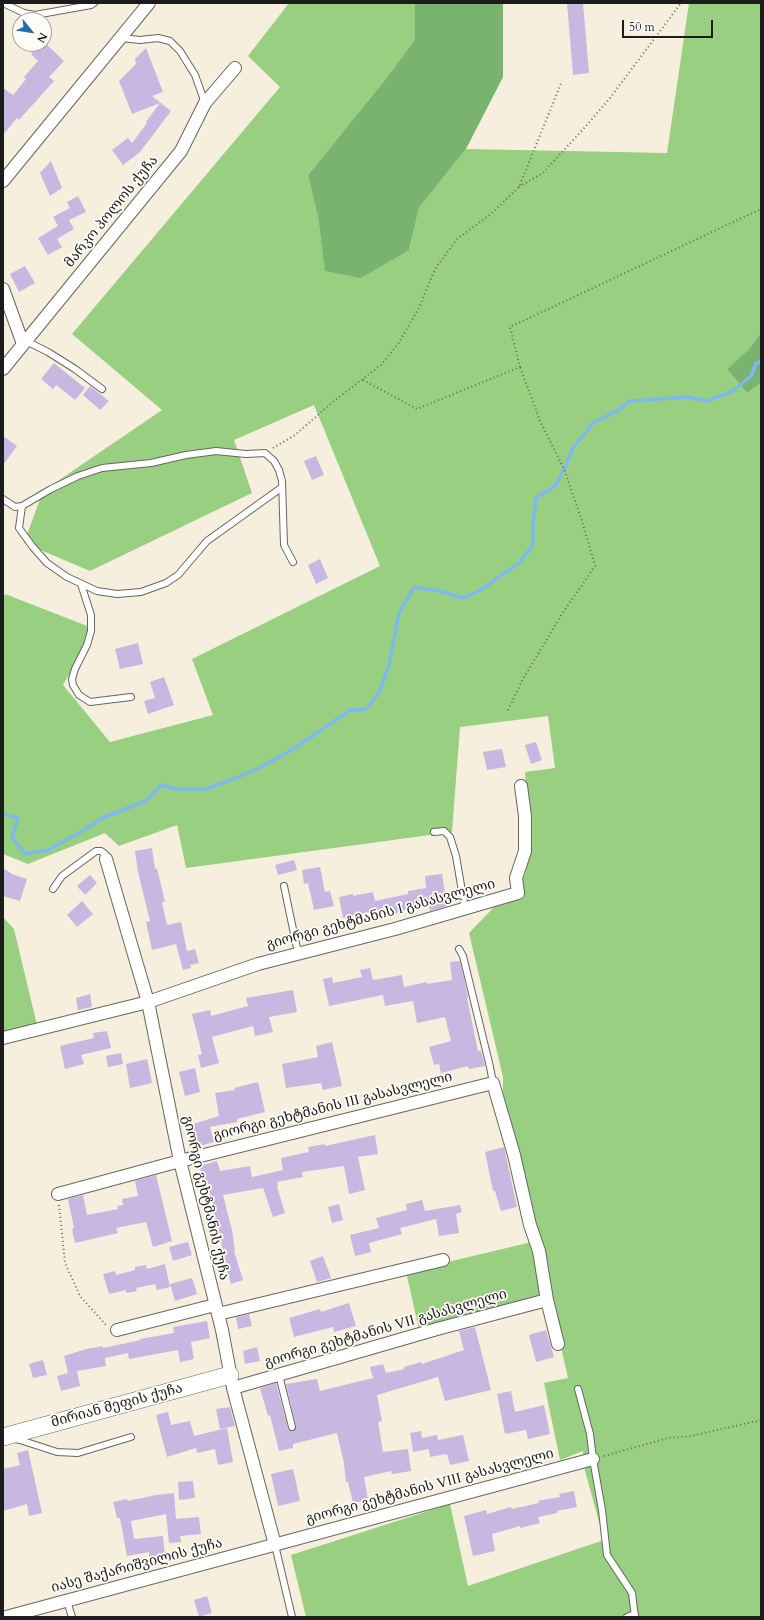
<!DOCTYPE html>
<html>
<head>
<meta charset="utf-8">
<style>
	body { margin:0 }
	#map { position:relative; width:764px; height:1620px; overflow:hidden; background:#f6efdd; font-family:Cardo,serif }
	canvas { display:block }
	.frame { position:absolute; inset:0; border:4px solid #1c1c1c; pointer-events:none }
	.north { position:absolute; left:12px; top:12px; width:40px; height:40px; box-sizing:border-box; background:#fdfcf7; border:1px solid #a3a29f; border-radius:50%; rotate:120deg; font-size:11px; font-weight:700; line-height:16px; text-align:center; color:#1c1c1c }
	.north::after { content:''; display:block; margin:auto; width:14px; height:18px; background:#1f6fb2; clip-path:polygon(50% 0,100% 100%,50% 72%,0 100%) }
	.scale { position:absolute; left:622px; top:20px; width:91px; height:18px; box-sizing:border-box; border:2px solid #1c1c1c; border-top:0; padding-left:5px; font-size:12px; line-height:14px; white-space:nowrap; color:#1c1c1c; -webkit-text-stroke:3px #fdfcf7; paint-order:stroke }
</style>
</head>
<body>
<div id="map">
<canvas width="764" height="1620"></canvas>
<div class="frame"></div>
<div class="north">N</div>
<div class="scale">50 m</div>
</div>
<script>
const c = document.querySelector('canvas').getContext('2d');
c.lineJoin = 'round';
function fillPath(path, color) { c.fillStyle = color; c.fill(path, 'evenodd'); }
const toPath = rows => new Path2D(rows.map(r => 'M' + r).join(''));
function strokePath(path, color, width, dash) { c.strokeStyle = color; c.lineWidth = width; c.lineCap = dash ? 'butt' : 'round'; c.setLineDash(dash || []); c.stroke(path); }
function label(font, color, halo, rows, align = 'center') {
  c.font = font + ' Cardo,"Noto Serif Georgian",serif'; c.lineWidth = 3.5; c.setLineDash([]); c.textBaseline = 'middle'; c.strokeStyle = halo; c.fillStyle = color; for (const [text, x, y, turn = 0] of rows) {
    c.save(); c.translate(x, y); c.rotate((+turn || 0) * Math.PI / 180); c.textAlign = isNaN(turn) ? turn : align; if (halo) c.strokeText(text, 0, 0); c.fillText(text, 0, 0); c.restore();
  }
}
const green = toPath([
	[289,3,415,3,415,39,388,76,308,175,319,222,409,250,419,208,466,149,667,153,689,3,761,3,761,333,749,349,727,369,747,393,761,383,761,1617,306,1617,291,1555,450,1504,468,1586,604,1540,584,1467,583,1451,560,1460,544,1383,568,1378,551,1303,548,1293,419,1329,406,1272,536,1241,535,1232,503,1092,503,1077,469,933,525,875,529,842,525,772,555,768,548,716,460,727,452,832,186,868,177,825,119,846,105,833,28,864,3,854,3,601,5,594,95,629,63,685,110,742,213,715,192,659,380,566,314,405,234,440,252,493,90,571,24,543,43,491,162,410,72,334,280,87,248,56],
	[3,917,14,929,37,1025,3,1034]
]);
const forest = toPath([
	[415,3,503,3,503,77,466,149,419,208,409,250,361,278,325,271,319,222,308,175,388,76,415,39],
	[761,333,761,383,747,393,727,369,749,349]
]);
const stream = toPath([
	[3,814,18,818,12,837,25,854,48,850,81,832,102,818,146,801,161,785,177,789,205,789,234,779,261,767,295,748,350,710,366,709,379,693,389,665,399,613,414,587,440,591,462,598,479,591,519,563,533,545,533,523,536,498,555,486,564,469,573,448,593,423,617,411,630,401,687,397,707,401,733,391,751,376,756,364,761,361]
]);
const building = toPath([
	[567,3,583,3,589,73,573,75],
	[44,42,64,61,49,77,54,81,19,120,17,118,3,135,3,88,13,95,26,79,24,77,38,61,31,54,40,44,44,44],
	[146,48,163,92,152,96,171,111,140,152,123,165,112,150,128,138,132,143,147,123,146,122,160,103,132,114,119,81,136,64,135,59],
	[51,161,62,188,50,196,40,173],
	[78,196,86,212,69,220,74,229,57,239,62,247,48,255,38,238,58,226,53,217,70,208,67,202],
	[25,266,35,283,19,292,10,274],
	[54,363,85,388,75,400,56,385,53,389,41,379],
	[90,386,109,401,100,410,83,395],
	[3,436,17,446,3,465],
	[316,456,324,475,312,480,304,461],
	[320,559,328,578,316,584,308,565],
	[138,643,143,664,120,669,115,649],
	[164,677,174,705,148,714,144,701,155,698,150,682],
	[536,742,542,760,531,764,525,745],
	[502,749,506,767,487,770,483,752],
	[152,848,155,869,157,868,165,902,162,902,167,925,181,922,187,951,195,949,199,963,190,965,191,968,183,970,176,944,152,950,146,922,150,921,138,872,135,851],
	[294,860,297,870,278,875,275,865],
	[320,867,325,892,330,891,334,906,314,910,308,883,304,884,302,870],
	[3,868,12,874,27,879,20,901,3,896],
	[442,874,447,906,430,911,429,906,404,910,404,912,384,916,383,909,343,918,339,897,353,894,353,896,373,892,375,901,408,894,408,891,426,888,425,876],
	[90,875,97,883,85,895,77,886],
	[82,901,93,914,77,927,67,915],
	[460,961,468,997,467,998,478,1051,481,1051,485,1066,469,1069,468,1066,441,1073,439,1064,434,1065,429,1047,451,1041,445,1017,417,1023,413,1001,385,1006,383,995,329,1006,323,979,332,977,333,983,362,977,360,970,370,968,373,980,402,975,404,987,427,982,427,984,452,980,450,962],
	[293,990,297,1012,269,1017,273,1032,255,1036,253,1026,212,1037,219,1063,201,1068,198,1055,202,1054,192,1014,210,1010,211,1016,248,1006,246,998],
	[90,994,92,1007,78,1010,76,998],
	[107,1031,111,1048,81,1055,84,1064,65,1069,60,1046,94,1038,93,1033],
	[332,1042,342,1086,323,1090,321,1083,286,1088,282,1064,318,1057,316,1046],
	[121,1053,123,1064,108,1067,106,1056],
	[147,1059,152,1083,130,1088,126,1064],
	[195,1068,200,1092,185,1096,179,1072],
	[258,1082,265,1112,237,1119,237,1122,210,1127,214,1142,196,1147,190,1125,219,1116,215,1093,235,1090,234,1088],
	[375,1135,378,1154,358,1157,365,1190,349,1194,344,1166,302,1172,303,1177,277,1182,278,1187,277,1187,285,1213,273,1217,263,1188,223,1195,232,1230,235,1251,234,1251,243,1280,231,1284,226,1268,218,1226,217,1226,207,1181,204,1182,199,1166,217,1161,220,1171,250,1166,252,1177,283,1170,281,1158,309,1152,308,1147,325,1144,325,1146],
	[504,1147,517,1207,501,1211,495,1191,493,1191,485,1152],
	[156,1175,172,1241,153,1247,146,1222,116,1228,118,1233,75,1243,72,1229,74,1228,68,1199,83,1195,87,1215,118,1209,117,1206,123,1205,122,1199,138,1196,135,1181],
	[422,1200,425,1211,460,1205,462,1212,456,1214,459,1233,439,1236,436,1219,400,1228,402,1234,369,1243,371,1252,355,1256,350,1235,379,1228,376,1218,407,1210,406,1204],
	[339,1204,343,1220,332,1223,328,1207],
	[188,1242,192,1255,173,1261,169,1247],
	[323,1256,331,1278,317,1282,310,1261],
	[165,1264,170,1287,157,1290,155,1284,136,1288,137,1291,126,1293,126,1290,109,1294,103,1274,115,1271,116,1275,135,1270,135,1267,146,1265,147,1269],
	[192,1278,197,1294,175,1301,170,1284],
	[349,1303,356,1326,334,1332,333,1327,294,1337,289,1318,320,1309,321,1312],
	[249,1314,252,1326,238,1329,236,1317],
	[207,1321,210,1338,191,1342,194,1359,180,1362,178,1350,129,1359,128,1353,105,1358,106,1366,77,1371,80,1386,61,1391,57,1376,68,1373,64,1356,86,1349,103,1346,103,1348,141,1340,140,1339,174,1333,173,1327],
	[475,1327,491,1390,445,1401,438,1377,377,1395,382,1421,378,1422,383,1452,408,1449,411,1471,392,1474,391,1471,364,1477,368,1500,353,1503,348,1482,346,1482,344,1463,337,1433,293,1444,293,1448,279,1451,270,1415,268,1416,260,1388,276,1383,288,1428,290,1431,293,1431,296,1426,286,1384,317,1379,320,1391,373,1378,370,1367,383,1364,386,1373,404,1369,404,1367,421,1362,422,1364,464,1350,459,1331],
	[546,1330,554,1357,536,1362,529,1335],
	[257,1347,260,1361,245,1364,243,1351],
	[43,1360,47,1375,33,1378,29,1364],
	[511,1391,515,1412,544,1405,550,1434,528,1439,526,1430,505,1434,497,1394],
	[230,1407,235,1426,220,1429,216,1409],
	[168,1412,171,1425,190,1421,194,1436,227,1428,233,1462,218,1465,215,1449,197,1453,196,1448,167,1457,156,1415],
	[421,1431,422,1438,437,1435,438,1440,463,1435,469,1461,450,1465,447,1454,430,1457,429,1449,413,1452,410,1433],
	[28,1450,42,1513,29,1516,27,1504,3,1511,3,1469,20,1465,17,1453],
	[293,1469,300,1501,278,1506,271,1474],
	[193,1481,195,1498,179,1500,178,1482],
	[574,1491,577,1507,557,1511,557,1513,538,1517,540,1523,520,1528,520,1526,492,1534,495,1551,473,1556,464,1516,486,1510,487,1514,511,1507,512,1509,539,1503,538,1501,560,1497,559,1494],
	[174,1493,176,1519,199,1517,201,1534,180,1536,181,1542,169,1543,166,1514,131,1521,134,1539,163,1536,165,1558,149,1559,149,1552,127,1556,120,1518,117,1518,113,1502,127,1499,128,1501,156,1495],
	[207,1596,212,1613,199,1617,194,1600]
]);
const path = toPath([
	[519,187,543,173,586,126,610,98,681,3],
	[363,380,417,409,520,367,510,327,761,209],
	[273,448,295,435,334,401,381,365,398,344,419,308,435,269,457,239,491,214,519,187,562,81],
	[508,710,523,679,562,614,595,566,582,521,564,469,540,421,520,367],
	[59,1205,65,1263,80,1296,106,1325],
	[604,1456,668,1438,691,1436,761,1420]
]);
const lane = toPath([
	[3,3,24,13,35,15,91,5,94,3],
	[121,38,140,40,158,38,170,41,180,51,195,75,205,103],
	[26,341,48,352,75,369,102,389],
	[3,499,15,507,22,506,51,489,78,476,102,468,151,463,186,455,216,451,246,454,265,453,274,461,279,470,282,481,284,545,293,562],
	[22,506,19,528,32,546,47,563,67,577,97,591,117,594,141,592,166,583,178,575,207,541,281,488],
	[81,584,91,615,91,631,87,645,75,669,72,679,73,685,79,695,90,702,131,697],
	[434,832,444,831,450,837,456,856,465,909],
	[284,886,298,953],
	[53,889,62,876,96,851,101,851,105,854,106,859],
	[459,949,463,956,490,1067,493,1083],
	[279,1375,292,1427],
	[578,1389,590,1434,593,1459,602,1510,607,1555,632,1593,635,1617],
	[15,1439,20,1440,57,1452,78,1453,131,1437],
	[275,1545,292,1617],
	[67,1601,72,1617],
	[627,1617,635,1614]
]);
const street = toPath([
	[3,181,149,3],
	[3,289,23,344],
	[3,369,181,151,205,103,235,68],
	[106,859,148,1002,180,1161,222,1330,233,1388,275,1545],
	[3,1038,148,1002,258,964,395,929,518,893,516,878,525,851,525,816,521,786],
	[58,1194,180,1161,493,1083,514,1155,530,1225,539,1251,547,1300,558,1344],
	[218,1314,443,1260],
	[117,1330,215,1305],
	[233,1388,437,1329,547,1300],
	[6,1617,593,1459]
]);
const secondary = toPath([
	[3,1437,230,1375]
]);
const streetNames = [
	["მარკო პოლოს ქუჩა",112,212,-51],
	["გიორგი გეხტმანის I გასასვლელი",381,915,-15],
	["გიორგი გეხტმანის III გასასვლელი",333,1107,-14],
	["გიორგი გეხტმანის ქუჩა",205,1198,77],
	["გიორგი გეხტმანის VII გასასვლელი",386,1329,-16],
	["მირიან მეფის ქუჩა",117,1406,-15],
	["გიორგი გეხტმანის VIII გასასვლელი",430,1487,-15],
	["იასე შაქარიშვილის ქუჩა",137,1566,-15]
];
fillPath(green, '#99cf81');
fillPath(forest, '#7ab26f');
strokePath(stream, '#7cb9ee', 3.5);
fillPath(building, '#c8b7e1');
strokePath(lane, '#686660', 8);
strokePath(street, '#686660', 14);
strokePath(secondary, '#686660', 18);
strokePath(path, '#686660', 2, [1, 3]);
strokePath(lane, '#fff', 6);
strokePath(street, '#fff', 12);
strokePath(secondary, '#fff', 17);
label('14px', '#1c1c1c', '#fdfcf7', streetNames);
</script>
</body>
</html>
